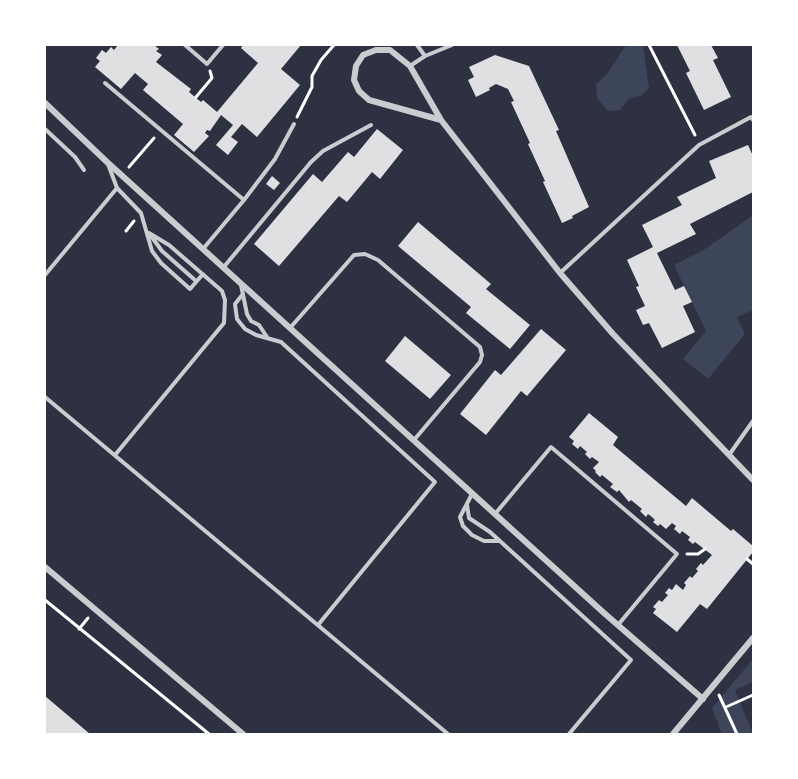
<!DOCTYPE html>
<html>
<head>
<meta charset="utf-8">
<style>
	body { margin:0 }
	#map { position:relative; width:798px; height:779px; overflow:hidden; background:#2d3142; font-family:Lora,serif }
	canvas { display:block }
	.frame { position:absolute; inset:0; border:46px solid #fff; pointer-events:none }
</style>
</head>
<body>
<div id="map">
<canvas width="798" height="779"></canvas>
<div class="frame"></div>
</div>
<script>
const c = document.querySelector('canvas').getContext('2d');
c.lineJoin = 'round';
function fillPath(path, color) { c.fillStyle = color; c.fill(path, 'evenodd'); }
const toPath = rows => new Path2D(rows.map(r => 'M' + r).join(''));
function strokePath(path, color, width, dash) { c.strokeStyle = color; c.lineWidth = width; c.lineCap = dash ? 'butt' : 'round'; c.setLineDash(dash || []); c.stroke(path); }
const green = toPath([
	[626,45,643,45,649,88,642,95,629,99,620,110,608,111,597,98,596,84,607,74],
	[753,215,753,310,737,317,745,334,708,379,683,359,706,331,674,265,705,249],
	[753,659,753,682,735,690,753,734,722,734,712,708]
]);
const building = toPath([
	[118,45,154,45,159,49,156,51,162,55,156,62,191,89,189,92,201,102,203,100,217,112,258,63,241,48,243,45,301,45,281,69,300,85,257,137,242,124,231,137,238,142,228,155,216,145,233,125,221,115,210,131,207,130,205,133,209,136,194,152,174,135,183,124,143,90,148,84,135,73,121,89,95,67,100,61,96,58,102,50,106,53,111,47,114,50],
	[677,45,711,45,718,58,713,60,731,97,704,110,686,73,690,71],
	[495,55,529,66,559,130,556,131,589,207,572,216,573,218,562,223,543,182,545,181,528,144,530,143,511,102,514,101,508,89,496,84,489,88,490,90,476,97,468,80,474,77,469,67],
	[377,129,403,150,380,179,372,172,347,202,339,196,279,266,254,244,313,174,322,182,348,152,354,157],
	[748,145,753,156,753,192,690,224,696,234,657,253,675,290,684,286,692,302,683,306,695,332,662,348,649,323,643,325,636,310,645,306,636,287,639,286,627,260,653,247,642,225,682,205,677,197,716,178,709,161],
	[272,176,280,183,274,190,266,184],
	[418,222,491,284,486,289,530,325,510,349,466,313,471,307,398,246],
	[541,329,566,350,527,396,521,391,486,435,460,414,495,370,501,375],
	[405,336,451,375,430,399,385,361],
	[589,413,618,437,613,445,686,506,692,498,731,531,733,529,753,546,753,552,707,609,700,604,677,632,653,613,656,609,653,607,659,600,662,602,668,595,665,593,669,588,672,590,676,584,683,590,686,585,684,583,690,576,692,578,698,571,696,569,701,563,703,565,712,555,695,542,693,544,688,540,690,537,682,531,680,534,674,529,676,526,672,523,666,529,660,524,658,526,653,522,655,520,652,517,648,514,646,517,640,511,642,509,631,500,629,502,619,490,617,492,610,487,613,484,602,475,600,477,595,472,596,471,593,468,599,462,592,457,590,459,585,454,587,452,580,446,578,449,572,444,574,441,569,437],
	[45,696,90,734,45,734]
]);
const path = toPath([
	[649,45,695,135],
	[196,97,212,78,210,71],
	[297,117,312,87,312,76,321,60,334,45],
	[129,167,154,138],
	[126,231,134,221],
	[687,554,698,554,705,549],
	[747,559,753,564],
	[45,600,209,734],
	[79,629,88,618],
	[719,695,737,734],
	[726,707,753,695]
]);
const service = toPath([
	[185,45,207,64,223,45],
	[417,45,425,56],
	[410,66,425,56,452,45],
	[105,83,244,200],
	[45,129,75,157,84,170],
	[108,164,117,188,141,213,152,251,161,263,190,289,203,274],
	[151,236,162,251,196,281],
	[203,249,244,200,275,159,294,124],
	[223,268,311,162,323,151,371,125],
	[560,273,699,145,751,117,753,120],
	[45,275,117,188],
	[241,285,247,314,251,321,259,325,267,337],
	[243,294,235,304,237,319,245,329,256,335,281,342,435,482,318,625],
	[290,328,354,255,365,254,378,260,480,347,482,355,480,362,414,440],
	[45,397,448,734],
	[115,455,224,323,225,300,222,291,169,245,149,233],
	[729,455,753,421],
	[472,494,460,517,463,526,472,535,484,541,499,541],
	[467,505,469,518,490,532,631,660,569,734],
	[495,514,551,447,677,554,618,625]
]);
const minor = toPath([
	[376,50,390,50,410,66,441,120,369,100,359,91,354,80,356,66,363,55,376,50],
	[45,103,107,162,604,613,703,699],
	[441,120,560,273,613,334,753,480],
	[45,567,243,734],
	[673,734,753,638]
]);
fillPath(green, '#3c4559');
fillPath(building, '#e0e0e3');
strokePath(path, '#fff', 3);
strokePath(service, '#caccd0', 4);
strokePath(minor, '#caccd0', 6);
</script>
</body>
</html>
